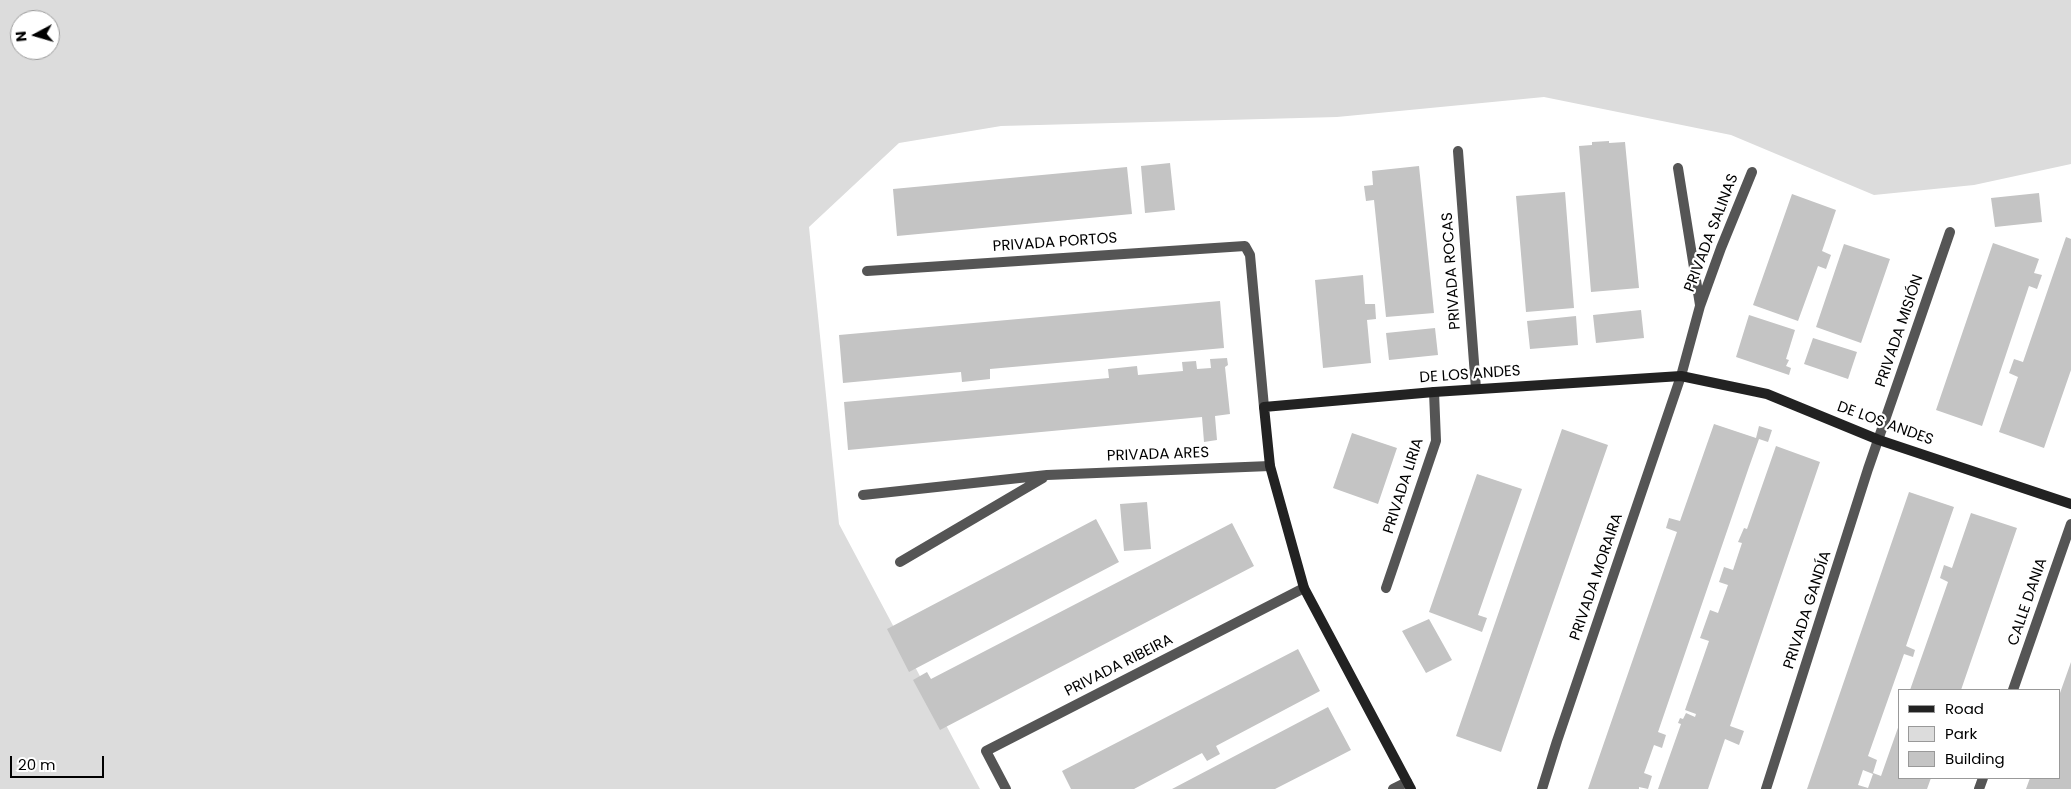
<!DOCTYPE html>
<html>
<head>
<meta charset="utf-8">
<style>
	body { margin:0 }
	#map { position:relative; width:2071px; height:789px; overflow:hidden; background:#fff; font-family:Poppins,sans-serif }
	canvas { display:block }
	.legend { position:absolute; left:1898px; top:689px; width:162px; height:90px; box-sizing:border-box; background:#fff; border:1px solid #999; margin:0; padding:6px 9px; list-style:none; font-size:15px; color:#000 }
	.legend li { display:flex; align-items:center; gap:10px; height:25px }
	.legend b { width:25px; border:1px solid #999 }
	.north { position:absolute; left:10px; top:10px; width:50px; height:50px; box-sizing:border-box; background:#fff; border:1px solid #999; border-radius:50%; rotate:264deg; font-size:14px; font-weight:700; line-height:20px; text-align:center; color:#000 }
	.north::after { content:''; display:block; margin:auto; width:18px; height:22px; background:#000; clip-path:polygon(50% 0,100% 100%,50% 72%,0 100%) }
	.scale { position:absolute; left:10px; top:756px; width:94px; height:22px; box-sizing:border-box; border:2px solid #000; border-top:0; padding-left:6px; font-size:15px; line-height:18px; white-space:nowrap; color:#000; -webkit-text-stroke:4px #fff; paint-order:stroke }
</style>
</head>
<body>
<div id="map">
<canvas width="2071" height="789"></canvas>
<ul class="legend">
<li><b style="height:6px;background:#222"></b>Road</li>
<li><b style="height:14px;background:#dcdcdc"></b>Park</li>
<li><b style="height:14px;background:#c4c4c4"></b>Building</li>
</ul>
<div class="north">N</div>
<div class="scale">20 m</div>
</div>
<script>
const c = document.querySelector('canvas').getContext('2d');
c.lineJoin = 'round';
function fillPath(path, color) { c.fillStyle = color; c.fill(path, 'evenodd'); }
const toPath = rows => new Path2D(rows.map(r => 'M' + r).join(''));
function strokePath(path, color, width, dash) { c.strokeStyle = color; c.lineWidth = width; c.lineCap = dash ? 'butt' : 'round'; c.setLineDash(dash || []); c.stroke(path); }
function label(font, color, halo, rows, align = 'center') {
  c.font = font + ' Poppins,sans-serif'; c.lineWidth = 4.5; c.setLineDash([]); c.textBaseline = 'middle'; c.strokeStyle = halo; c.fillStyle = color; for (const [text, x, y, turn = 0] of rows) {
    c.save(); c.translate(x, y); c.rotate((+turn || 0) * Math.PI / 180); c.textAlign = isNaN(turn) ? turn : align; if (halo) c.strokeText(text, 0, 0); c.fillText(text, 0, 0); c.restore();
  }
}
const green = toPath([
	[0,0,2071,0,2071,164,1974,185,1874,195,1731,135,1544,97,1337,117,1001,126,899,143,809,227,839,524,980,789,0,789],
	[20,20,50,20,50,50,20,50]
]);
const building = toPath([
	[1609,141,1609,143,1625,142,1639,288,1591,292,1579,146,1592,145,1592,142],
	[1170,163,1175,210,1145,213,1141,166],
	[1419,166,1434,313,1386,317,1374,200,1366,201,1364,186,1373,185,1372,171],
	[1127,167,1132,214,897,236,893,189],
	[1565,192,1574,308,1526,312,1516,196],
	[2039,193,2042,222,1995,227,1991,198],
	[1792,194,1836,210,1822,251,1831,255,1826,269,1818,266,1798,321,1753,305],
	[2066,237,2071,239,2071,370,2044,448,1999,432,2018,377,2009,373,2014,359,2023,362],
	[1993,243,2039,259,2034,273,2042,275,2037,289,2029,286,1982,426,1936,410],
	[1844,244,1890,259,1861,343,1816,327],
	[1363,275,1365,304,1375,304,1376,319,1367,320,1371,363,1323,368,1315,280],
	[1220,301,1224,348,990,369,990,379,962,382,961,372,843,383,839,335],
	[1641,310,1644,338,1596,343,1593,315],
	[1749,315,1795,330,1786,359,1789,360,1786,366,1791,368,1789,375,1736,357],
	[1576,316,1578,345,1530,349,1527,321],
	[1435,328,1438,355,1389,360,1386,333],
	[1813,338,1857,352,1848,379,1804,364],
	[1227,358,1228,365,1225,367,1230,414,1215,416,1217,440,1204,442,1202,417,848,450,844,402,1109,378,1108,369,1137,366,1138,375,1183,371,1182,362,1196,361,1197,369,1211,368,1210,359],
	[1714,424,1756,438,1759,426,1772,430,1768,442,1759,439,1749,467,1658,732,1666,735,1662,748,1654,745,1644,773,1652,776,1648,789,1639,787,1639,789,1588,789,1677,532,1666,528,1669,518,1680,521],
	[1562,429,1608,445,1501,752,1456,736],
	[1352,433,1397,448,1378,504,1333,488],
	[1776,446,1820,462,1730,726,1744,731,1739,745,1725,739,1708,789,1658,789,1681,724,1678,723,1680,718,1683,719,1686,713,1695,717,1696,714,1685,710,1709,641,1700,638,1710,610,1718,613,1728,585,1719,582,1724,567,1733,570,1742,543,1738,542,1744,528,1747,529],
	[1477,474,1522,489,1478,615,1487,618,1482,632,1429,612],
	[1909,492,1954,507,1906,646,1915,650,1913,657,1904,654,1868,756,1877,760,1873,773,1881,776,1900,722,1900,778,1931,778,1927,789,1807,789],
	[1863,770,1873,774,1868,788,1858,785],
	[1147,502,1151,549,1124,551,1120,504],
	[1971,513,2017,528,1961,690,1910,690,1948,582,1940,578,1944,565,1952,568],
	[1096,519,1119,562,909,672,887,629],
	[1232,523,1254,566,940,730,913,680,927,672,931,679],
	[1429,619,1452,660,1426,673,1402,631],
	[1298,649,1320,691,1216,746,1220,754,1207,761,1202,753,1134,789,1071,789,1062,771],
	[2071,662,2071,789,2026,789,2030,778,2060,778,2060,693],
	[1328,707,1351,750,1324,764,1275,789,1172,789]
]);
const street = toPath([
	[1458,151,1476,389],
	[1678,168,1700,305],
	[867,271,1245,246,1250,255,1264,407],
	[863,495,1047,475,1270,466],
	[900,562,1043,478],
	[1386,588,1436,441,1434,392],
	[2013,690,2071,524],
	[1006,789,986,751,1304,588],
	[1393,789,1407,782],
	[1542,789,1557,741,1681,376,1700,306,1721,248,1752,172],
	[1766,789,1868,469,1950,232],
	[1979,789,1983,778]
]);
const secondary = toPath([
	[1411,789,1304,588,1270,466,1264,407,1434,392,1681,376,1767,394,1879,440,2071,504]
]);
const streetNames = [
	["PRIVADA SALINAS",1712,233,-69],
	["PRIVADA PORTOS",1055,243,-4],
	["PRIVADA ROCAS",1452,271,-94],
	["PRIVADA MISIÓN",1900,331,-71],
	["DE LOS ANDES",1470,375,-4],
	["DE LOS ANDES",1885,424,20],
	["PRIVADA ARES",1158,455,-2],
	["PRIVADA LIRIA",1404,486,-72],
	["PRIVADA MORAIRA",1597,577,-71],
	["CALLE DANIA",2028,602,-71],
	["PRIVADA GANDÍA",1808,610,-72],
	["PRIVADA RIBEIRA",1119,666,-27]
];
fillPath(green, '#dcdcdc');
fillPath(building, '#c4c4c4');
strokePath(street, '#555', 10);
strokePath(secondary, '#222', 10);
label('15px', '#000', '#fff', streetNames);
</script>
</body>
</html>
